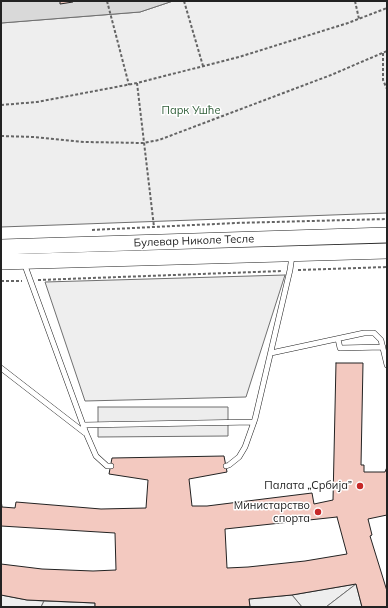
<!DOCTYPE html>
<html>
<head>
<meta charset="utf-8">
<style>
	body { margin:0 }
	#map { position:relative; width:388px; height:608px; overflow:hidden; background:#fff; font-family:Mulish,sans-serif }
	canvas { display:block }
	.frame { position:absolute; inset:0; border:2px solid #222; pointer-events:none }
</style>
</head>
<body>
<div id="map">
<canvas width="388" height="608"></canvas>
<div class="frame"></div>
</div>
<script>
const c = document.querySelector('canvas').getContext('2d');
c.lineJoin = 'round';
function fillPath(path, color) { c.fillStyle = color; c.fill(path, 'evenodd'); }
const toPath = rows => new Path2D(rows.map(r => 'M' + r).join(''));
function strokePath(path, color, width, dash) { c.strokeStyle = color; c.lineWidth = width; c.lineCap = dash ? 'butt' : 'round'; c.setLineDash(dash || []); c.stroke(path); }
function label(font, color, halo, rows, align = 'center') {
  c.font = font + ' Mulish,sans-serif'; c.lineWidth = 3; c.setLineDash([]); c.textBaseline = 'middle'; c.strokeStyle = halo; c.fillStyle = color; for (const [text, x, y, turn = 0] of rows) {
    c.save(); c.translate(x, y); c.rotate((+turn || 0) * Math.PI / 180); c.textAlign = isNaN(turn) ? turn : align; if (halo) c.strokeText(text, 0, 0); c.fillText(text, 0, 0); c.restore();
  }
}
const green = toPath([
	[173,1,387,1,387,213,1,227,1,23,140,12,173,1],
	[285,275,246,397,85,401,45,282,285,275],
	[356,584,326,607,302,607,292,595,356,584],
	[1,595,27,600,44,601,41,607,1,607,1,595]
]);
const parking = toPath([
	[98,407,228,407,228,436,98,437,98,407],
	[356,584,362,607,326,607,356,584],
	[292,595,302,607,250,607,249,599,292,595],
	[44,601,95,603,95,607,41,607,44,601]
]);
const water = toPath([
	[1,1,173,1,140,12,1,23,1,1]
]);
const building = toPath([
	[60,1,73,1,73,2,60,4,60,1],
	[336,363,363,363,361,465,364,465,364,472,385,472,387,467,387,515,368,519,372,535,370,536,387,591,387,607,362,607,356,584,292,595,249,599,250,607,95,607,95,603,27,600,1,595,1,564,42,569,93,571,116,570,115,533,1,526,1,500,2,507,15,508,16,502,101,509,146,508,148,480,109,474,112,458,224,456,227,472,189,479,192,506,207,506,312,493,314,504,333,500,336,363],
	[337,517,347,554,305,561,248,567,227,568,225,529,337,517]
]);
const path = toPath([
	[107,1,129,85],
	[184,1,203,66],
	[355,1,359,19],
	[383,53,383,80,387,89],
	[137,83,154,227],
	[1,105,37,102,137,83,239,57,348,23,387,8],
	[1,136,34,137,84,142,143,143,159,140,331,75,387,51],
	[92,230,235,223,387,219],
	[298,270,387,267],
	[38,280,282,271],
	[1,281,22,281]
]);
const lane = toPath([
	[24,263,86,433,96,456,107,466,111,466],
	[338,339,340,348,383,347],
	[271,353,364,333,374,333,381,340,387,365],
	[1,368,85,433],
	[83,425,254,422],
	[226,466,229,465,239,457,245,447,255,419,290,270,292,256]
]);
const secondary = toPath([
	[1,247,387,235],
	[1,262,387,251]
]);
const markers = [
	[360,486,4,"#c62828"],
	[318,512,4,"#c62828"]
];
const parkNames = [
	["Парк Ушће",191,111]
];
const streetNames = [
	["Булевар Николе Тесле",194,241,-2]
];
const poiNames = [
	["Палата „Србија”",352,486],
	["Министарство",310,506],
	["спорта",310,519]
];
fillPath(green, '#eee');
strokePath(green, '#6f6f6f', 1);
fillPath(parking, '#ededed');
strokePath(parking, '#6f6f6f', 1);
fillPath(water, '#d9d9d9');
strokePath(water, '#6f6f6f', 1);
fillPath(building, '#f3c9c0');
strokePath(building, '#222', 1);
strokePath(lane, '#222', 6);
strokePath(secondary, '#222', 16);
strokePath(path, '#646464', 2, [3, 2]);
strokePath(lane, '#fff', 5);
strokePath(secondary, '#fff', 15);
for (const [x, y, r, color] of markers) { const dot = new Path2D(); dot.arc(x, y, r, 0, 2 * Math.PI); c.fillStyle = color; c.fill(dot); strokePath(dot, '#fff', 1.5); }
label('11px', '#2f5e38', '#fff', parkNames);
label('11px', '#222', '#fff', streetNames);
label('11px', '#222', '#fff', poiNames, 'right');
</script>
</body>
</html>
